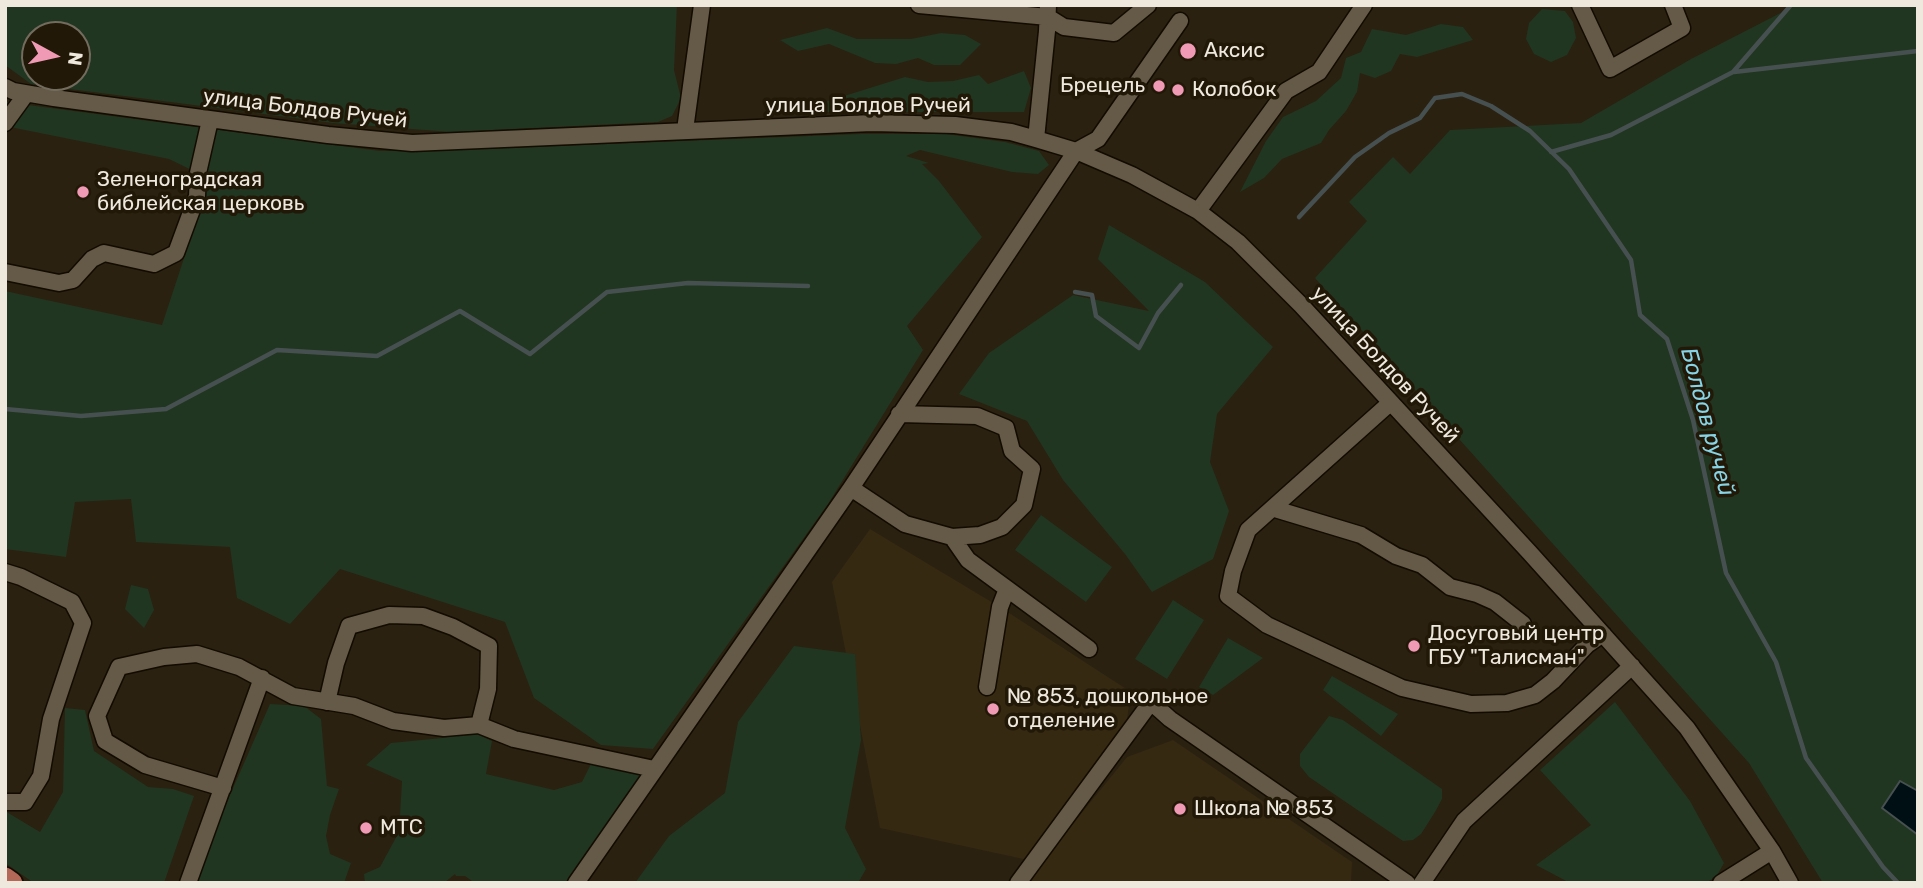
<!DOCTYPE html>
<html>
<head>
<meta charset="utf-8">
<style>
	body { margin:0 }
	#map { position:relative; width:1923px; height:888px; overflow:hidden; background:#2a2110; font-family:Rubik,sans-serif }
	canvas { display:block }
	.frame { position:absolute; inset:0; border:7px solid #eee8dd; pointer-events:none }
	.north { position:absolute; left:21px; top:21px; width:70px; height:70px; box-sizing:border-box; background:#211807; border:2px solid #736b5d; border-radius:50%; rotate:98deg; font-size:19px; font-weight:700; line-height:28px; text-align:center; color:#eee8dd }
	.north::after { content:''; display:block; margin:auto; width:24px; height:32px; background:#f09ab5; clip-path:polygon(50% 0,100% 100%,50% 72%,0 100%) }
</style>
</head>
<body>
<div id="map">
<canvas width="1923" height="888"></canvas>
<div class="frame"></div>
<div class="north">N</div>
</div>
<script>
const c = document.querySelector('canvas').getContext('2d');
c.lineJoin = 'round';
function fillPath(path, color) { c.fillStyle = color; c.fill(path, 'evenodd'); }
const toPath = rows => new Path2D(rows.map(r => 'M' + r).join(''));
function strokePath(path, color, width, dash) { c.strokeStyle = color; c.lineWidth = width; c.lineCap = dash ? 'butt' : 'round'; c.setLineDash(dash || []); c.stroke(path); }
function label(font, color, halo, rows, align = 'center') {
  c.font = font + ' Rubik,sans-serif'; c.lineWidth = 7; c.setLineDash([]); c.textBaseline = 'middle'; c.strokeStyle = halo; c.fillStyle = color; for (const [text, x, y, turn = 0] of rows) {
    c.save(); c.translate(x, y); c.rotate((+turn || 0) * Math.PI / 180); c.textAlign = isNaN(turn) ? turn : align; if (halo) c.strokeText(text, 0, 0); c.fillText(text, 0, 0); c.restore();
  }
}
const built = toPath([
	[870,529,1000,607,1131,692,1126,726,1028,860,880,828,832,582],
	[1173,740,1352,862,1351,883,1025,883,1127,757]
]);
const green = toPath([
	[5,5,677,5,674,70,681,98,672,116,658,122,451,132,333,123,31,84,5,65],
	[35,35,77,35,77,77,35,77],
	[1796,5,1918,5,1918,883,1823,883,1749,763,1315,278,1367,221,1349,202,1393,157,1410,174,1450,130,1581,123,1691,59],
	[1542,9,1565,11,1573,22,1576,38,1567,55,1551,62,1534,54,1526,39,1529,23],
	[1441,24,1463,27,1473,40,1417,57,1400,54,1391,71,1375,78,1360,73,1357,92,1346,111,1329,130,1321,143,1282,159,1264,178,1240,192,1266,141,1283,117,1316,101,1341,78,1346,58,1361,52,1372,29,1406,35],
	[827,28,857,39,911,39,941,33,965,35,981,44,960,65,934,65,918,58,896,64,875,63,829,44,798,51,780,40],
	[1024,71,1031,88,1024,112,793,112,905,77,928,82,953,81,979,75,988,84],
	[5,102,380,151,429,151,861,134,946,134,1005,142,1039,151,1049,165,1038,174,1012,172,920,150,906,156,929,163,922,164,939,181,982,237,907,326,923,350,828,504,653,749,601,745,534,698,505,622,340,569,290,624,237,598,230,547,136,542,131,499,75,502,66,557,5,549,5,291,162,325,210,179,169,159,5,126],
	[1109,225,1205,282,1273,347,1217,414,1210,462,1229,511,1213,559,1152,592,1125,554,1063,480,1027,421,959,394,989,353,1073,295,1149,311,1098,259],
	[1041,515,1112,567,1086,602,1015,550],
	[131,585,148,589,154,610,144,628,125,609],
	[1173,600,1204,620,1167,679,1135,659],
	[1228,638,1263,658,1213,695,1199,687],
	[794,646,855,654,861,740,845,828,866,869,858,883,635,883,669,836,725,793,738,722],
	[1332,676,1398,714,1381,736,1323,690],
	[1615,702,1690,801,1724,863,1716,877,1705,883,1570,883,1536,865,1591,825,1540,770],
	[270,704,304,706,321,719,327,786,339,789,330,815,326,836,330,854,351,863,344,883,196,883,219,820],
	[65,708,85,710,94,751,148,787,173,789,194,796,164,883,34,883,5,863,5,811,40,832,63,792],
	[1329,716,1343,720,1442,789,1442,799,1435,812,1421,834,1413,840,1403,841,1309,777,1300,766,1300,754],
	[472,732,492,741,486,774,554,790,582,782,592,762,642,774,568,883,475,883,465,876,456,876,455,874,444,883,365,883,364,874,380,867,399,832,402,781,366,765,391,743,442,738]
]);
const water = toPath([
	[1900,781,1918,791,1918,835,1882,808,1900,781]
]);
const stream = toPath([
	[1734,72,1918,51],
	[1551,152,1611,135,1733,72,1791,5],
	[1299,217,1355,157,1389,133,1420,118,1435,98,1462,94,1491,106,1530,131,1569,169,1631,260,1640,315,1667,339,1693,420,1726,573,1776,662,1806,758,1883,867,1898,883],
	[1075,292,1092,295,1096,316,1139,348,1158,313,1181,285],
	[5,409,81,416,166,409,277,350,377,356,460,311,530,354,607,292,688,283,808,286]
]);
const minor = toPath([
	[919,5,1048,17,1064,27,1114,33,1148,5],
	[1580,5,1610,69,1682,28,1673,5],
	[5,87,13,91,54,98,328,135,412,143,872,123,955,125,1011,132,1036,139,1076,151,1132,175,1198,211,1238,242,1301,305,1530,553,1687,728,1772,851,1790,883],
	[5,123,26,94],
	[685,130,702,5],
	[1036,139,1047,31,1048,5],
	[1198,211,1286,91,1319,72,1364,5],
	[5,272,59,283,73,280,92,259,104,253,154,264,176,253,197,196,198,173,210,120],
	[1390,403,1248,530,1233,571,1228,596,1267,625,1402,688,1471,704,1507,703,1535,695,1553,681,1587,645,1603,634],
	[851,488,905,524,952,537,980,535,1002,527,1024,505,1032,469,1012,451,1006,428,977,416,899,414],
	[1275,509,1361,535,1396,556,1422,565,1450,587,1477,594,1495,602,1523,624],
	[952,537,968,560,1089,649],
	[5,572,21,577,72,602,83,623,51,719,41,776,25,802,5,802],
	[987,687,1000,607,1007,589],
	[327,702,336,663,349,626,389,615,423,616,453,627,489,646,488,689,479,725],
	[223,788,145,765,105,741,97,716,119,667,164,657,197,654,239,667,293,696,354,706,393,721,444,728,479,725,514,739,654,769],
	[188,883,262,678],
	[576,883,851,488,1076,151,1098,139,1180,21],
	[1018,883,1151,702,1170,719,1407,883],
	[1422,883,1464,821,1632,666],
	[1721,883,1772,851]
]);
const major = toPath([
	[5,878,12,883]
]);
const markers = [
	[1188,51,9,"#f09ab5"],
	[1159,86,7,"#f09ab5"],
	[1178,90,7,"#f09ab5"],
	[83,192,7,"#f09ab5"],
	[1414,646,7,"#f09ab5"],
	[993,709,7,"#f09ab5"],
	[1180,809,7,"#f09ab5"],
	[366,828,7,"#f09ab5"]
];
const poiNames = [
	["Аксис",1204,51],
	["Брецель",1145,86,"right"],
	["Колобок",1192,90],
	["Зеленоградская",97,180],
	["библейская церковь",97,204],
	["Досуговый центр",1428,634],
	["ГБУ \"Талисман\"",1428,658],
	["№ 853, дошкольное",1007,697],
	["отделение",1007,721],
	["Школа № 853",1194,809],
	["МТС",380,828]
];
const streetNames = [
	["улица Болдов Ручей",868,106],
	["улица Болдов Ручей",305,109,7],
	["улица Болдов Ручей",1385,365,47]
];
const waterNames = [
	["Болдов ручей",1707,422,75]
];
fillPath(built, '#352911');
fillPath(green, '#203620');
fillPath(water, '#000f14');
strokePath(water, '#475050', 2);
strokePath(stream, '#475050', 4.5);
strokePath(minor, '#130b00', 19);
strokePath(major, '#130b00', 24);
strokePath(minor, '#645a47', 16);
strokePath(major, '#b46958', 21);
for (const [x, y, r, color] of markers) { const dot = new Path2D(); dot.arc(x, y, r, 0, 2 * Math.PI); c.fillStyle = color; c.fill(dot); strokePath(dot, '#211807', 2.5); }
label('21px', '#eee8dd', '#211807', poiNames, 'left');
label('21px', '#eee8dd', '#211807', streetNames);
label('italic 23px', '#87d4e6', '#211807', waterNames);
</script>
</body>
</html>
